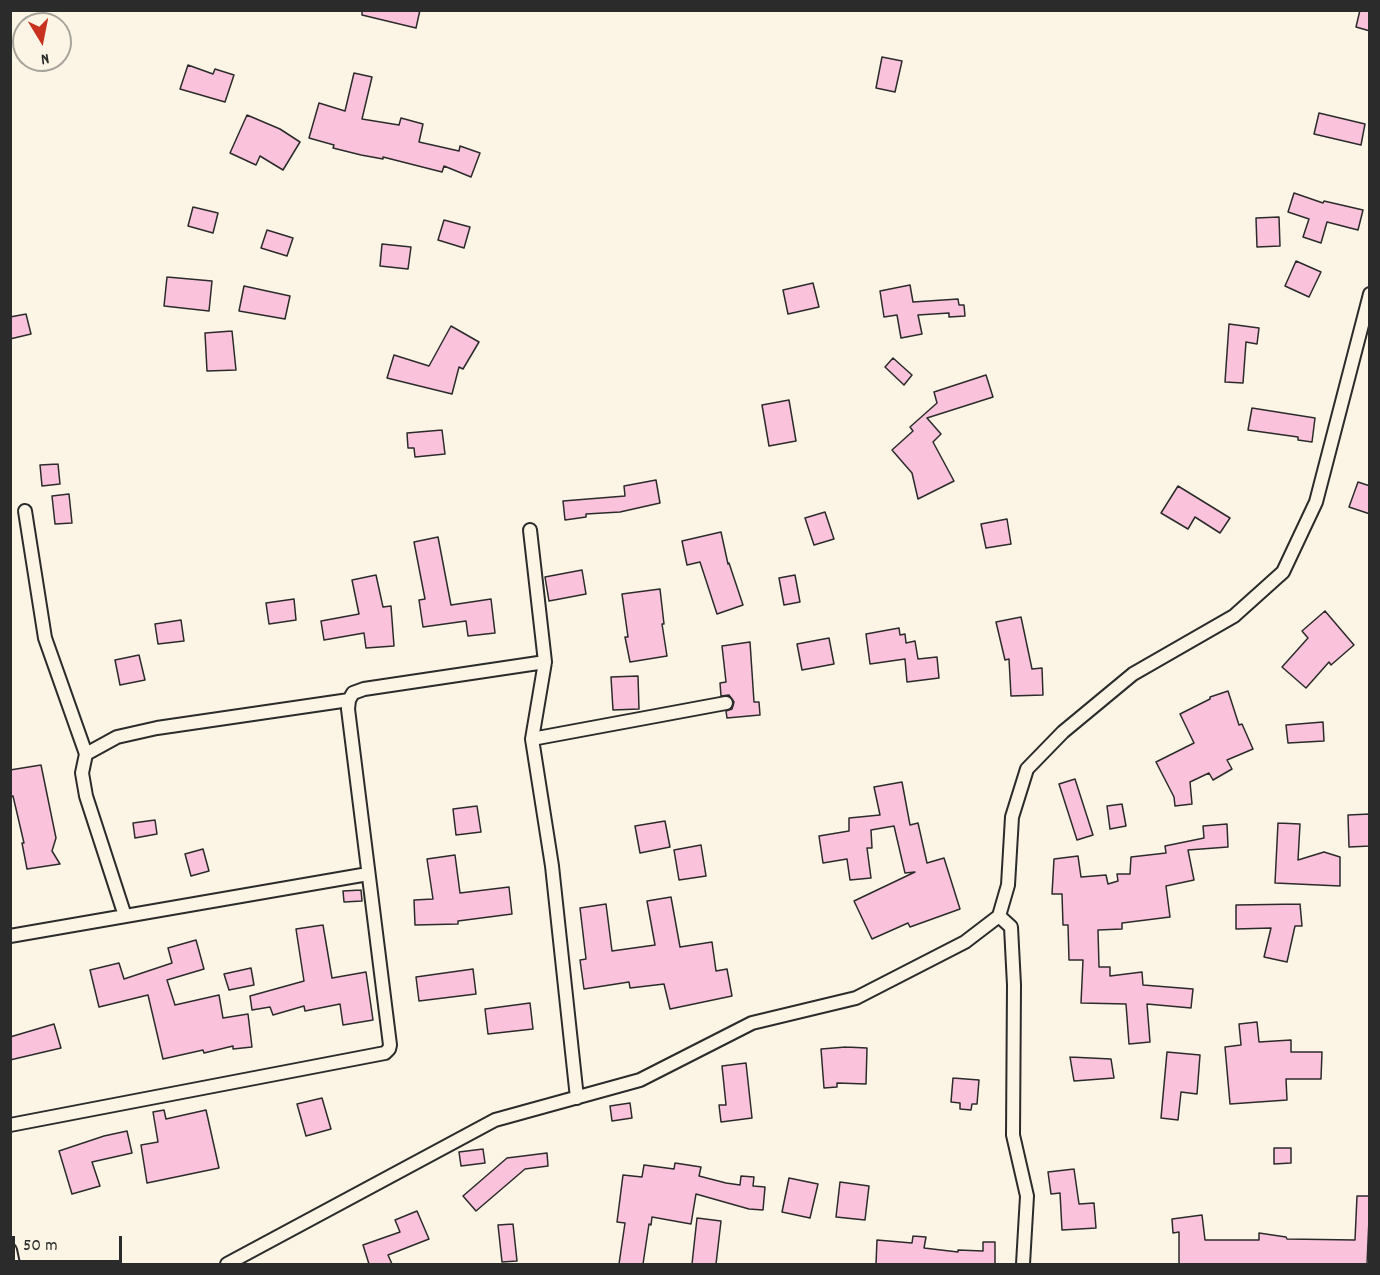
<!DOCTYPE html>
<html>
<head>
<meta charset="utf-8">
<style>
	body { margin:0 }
	#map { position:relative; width:1380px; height:1275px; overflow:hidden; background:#fcf5e5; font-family:Dekko,sans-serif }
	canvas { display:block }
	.frame { position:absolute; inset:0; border:12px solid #2b2b2b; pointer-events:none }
	.north { position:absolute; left:12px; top:12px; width:60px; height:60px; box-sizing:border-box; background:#fcf5e5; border:2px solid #a8a49b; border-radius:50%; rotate:170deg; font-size:16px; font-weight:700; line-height:24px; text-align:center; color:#2b2b2b }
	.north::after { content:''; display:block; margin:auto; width:21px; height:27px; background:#c8321e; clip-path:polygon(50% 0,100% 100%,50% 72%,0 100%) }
	.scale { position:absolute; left:12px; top:1236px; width:110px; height:27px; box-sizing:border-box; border:3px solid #2b2b2b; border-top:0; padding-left:8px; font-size:18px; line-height:21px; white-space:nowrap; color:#2b2b2b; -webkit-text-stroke:4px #fcf5e5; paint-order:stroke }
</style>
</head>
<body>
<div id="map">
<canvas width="1380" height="1275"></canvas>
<div class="frame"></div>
<div class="north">N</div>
<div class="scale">50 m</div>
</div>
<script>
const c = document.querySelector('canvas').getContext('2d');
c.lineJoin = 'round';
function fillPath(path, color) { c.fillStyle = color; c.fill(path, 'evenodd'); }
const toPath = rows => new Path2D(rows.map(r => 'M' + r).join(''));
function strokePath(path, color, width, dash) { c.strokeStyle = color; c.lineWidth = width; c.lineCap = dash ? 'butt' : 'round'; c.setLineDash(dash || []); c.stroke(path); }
const building = toPath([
	[362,10,420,10,416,28,362,15,362,10],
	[1360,10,1370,10,1370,31,1356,27,1360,10],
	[882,57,902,61,895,92,876,88,882,57],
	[188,65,213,74,215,69,234,75,225,102,180,89,188,65],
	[354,73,372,77,362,119,399,125,401,118,423,124,419,142,459,151,460,146,480,153,471,177,444,166,442,172,383,157,383,159,361,155,333,148,334,145,309,138,319,103,345,111,354,73],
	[1319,113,1365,124,1361,145,1314,134,1319,113],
	[247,115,280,129,300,142,283,170,260,156,256,165,230,153,247,115],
	[1294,193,1323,203,1324,201,1363,210,1358,230,1327,222,1321,243,1303,237,1309,219,1288,212,1294,193],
	[193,207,218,213,213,233,188,226,193,207],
	[1279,217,1280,246,1257,247,1256,218,1279,217],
	[444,220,470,227,464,248,438,240,444,220],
	[267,230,293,238,287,256,261,248,267,230],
	[382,244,411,247,408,269,380,266,382,244],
	[1296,261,1321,272,1309,297,1285,286,1296,261],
	[167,277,212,281,209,311,164,306,167,277],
	[813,283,819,307,788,314,783,290,813,283],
	[910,285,913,302,958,299,959,305,964,305,965,316,949,317,949,313,918,315,922,334,901,338,897,315,884,317,880,291,910,285],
	[244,286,290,296,285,319,239,311,244,286],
	[26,314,31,334,10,339,10,317,26,314],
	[1229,324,1259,328,1257,344,1246,342,1243,383,1225,382,1229,324],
	[451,326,479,342,463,369,459,367,452,394,387,378,394,355,429,366,451,326],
	[232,331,236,370,207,371,205,333,232,331],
	[893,358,912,375,904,385,885,367,893,358],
	[986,375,993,397,927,418,941,434,933,442,954,481,918,499,912,473,892,450,913,431,910,427,937,403,934,392,986,375],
	[789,400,796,441,769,446,762,405,789,400],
	[1252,408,1315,418,1312,442,1298,440,1298,437,1248,430,1252,408],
	[442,430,445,454,415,457,414,448,408,448,407,433,442,430],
	[58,464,60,484,42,486,40,465,58,464],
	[656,480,660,503,620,512,586,514,586,517,565,520,563,501,625,496,624,486,656,480],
	[1358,482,1370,486,1370,514,1349,507,1358,482],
	[1178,486,1230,518,1220,533,1195,517,1188,529,1161,513,1178,486],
	[69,494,72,523,55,524,52,496,69,494],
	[825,512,834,539,814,545,805,518,825,512],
	[1007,519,1011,544,986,548,981,524,1007,519],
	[721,532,728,564,729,563,743,605,717,614,700,562,687,565,682,541,721,532],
	[438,537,451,605,491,599,495,633,468,636,466,621,423,627,419,600,425,599,414,542,438,537],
	[582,570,586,594,549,601,545,577,582,570],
	[376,575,383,607,391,606,394,646,366,648,364,633,324,640,321,621,359,614,352,580,376,575],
	[795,575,800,602,784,605,779,578,795,575],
	[660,589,664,624,662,624,667,656,630,662,625,637,628,637,622,594,660,589],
	[294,599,296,620,269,624,266,603,294,599],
	[1325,611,1354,645,1331,665,1329,662,1306,688,1282,667,1308,638,1302,631,1325,611],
	[1021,617,1032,669,1042,668,1043,695,1011,696,1009,659,1005,660,996,622,1021,617],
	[181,620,184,641,158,644,155,624,181,620],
	[899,628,900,635,905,634,906,643,915,641,918,659,937,657,939,678,907,682,905,659,870,664,866,634,899,628],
	[829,638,834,664,802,670,797,644,829,638],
	[750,642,754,702,759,702,760,715,727,718,726,711,732,709,734,702,729,695,721,696,720,683,726,682,722,646,750,642],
	[139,655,145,680,120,685,115,660,139,655],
	[638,676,639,709,613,710,611,677,638,676],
	[1228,691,1239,725,1242,724,1253,749,1227,760,1232,769,1213,780,1209,773,1190,782,1192,804,1175,806,1174,797,1156,762,1194,743,1180,714,1210,699,1210,697,1228,691],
	[1323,722,1324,741,1288,743,1286,725,1323,722],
	[41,765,56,838,52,851,60,864,27,869,22,843,24,843,13,796,10,797,10,770,41,765],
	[1075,779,1093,835,1077,840,1059,784,1075,779],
	[902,782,910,825,918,823,927,863,944,858,960,909,910,927,908,923,872,939,854,901,915,872,905,873,894,826,871,830,872,848,867,848,871,878,850,880,847,859,823,863,819,836,849,831,849,818,880,815,874,787,902,782],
	[1122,804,1126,826,1110,829,1107,806,1122,804],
	[477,806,481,832,456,835,453,809,477,806],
	[1370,814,1370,846,1349,847,1348,815,1370,814],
	[155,820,157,834,135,838,133,823,155,820],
	[665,821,670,847,640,853,635,826,665,821],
	[1278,823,1300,824,1298,860,1324,852,1340,857,1340,886,1275,883,1278,823],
	[1227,824,1228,847,1188,850,1194,880,1166,886,1170,917,1122,923,1122,929,1098,930,1099,967,1110,967,1110,976,1142,972,1143,985,1193,989,1191,1008,1147,1004,1150,1042,1129,1044,1126,1004,1081,1003,1083,960,1069,960,1068,925,1063,925,1062,894,1052,894,1054,859,1078,856,1081,877,1106,875,1108,884,1118,881,1117,874,1130,874,1131,857,1166,853,1165,846,1204,838,1203,826,1227,824],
	[701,845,706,876,679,880,674,850,701,845],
	[203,849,209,871,191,876,185,854,203,849],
	[455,855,460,893,509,887,512,914,458,921,458,924,415,925,414,900,433,899,427,859,455,855],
	[361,890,362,901,344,902,343,891,361,890],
	[671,897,680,947,712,942,716,971,727,969,732,996,670,1009,664,984,630,988,629,982,584,989,580,960,586,959,580,908,606,904,612,951,655,945,647,901,671,897],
	[1300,904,1302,926,1295,926,1287,962,1264,957,1271,928,1236,929,1236,905,1300,904],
	[323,925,332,978,366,972,373,1020,343,1025,340,1004,305,1011,304,1006,273,1015,270,1007,252,1010,250,996,304,981,296,929,323,925],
	[196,940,204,969,167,980,175,1005,219,995,223,1018,248,1014,252,1047,233,1049,233,1046,204,1053,203,1050,163,1059,148,995,99,1007,90,970,119,963,124,979,172,963,168,948,196,940],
	[251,968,254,985,229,990,224,974,251,968],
	[473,969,476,994,419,1001,416,977,473,969],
	[530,1003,533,1029,488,1034,485,1009,530,1003],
	[1257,1022,1259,1042,1291,1040,1291,1052,1322,1052,1321,1079,1286,1079,1287,1100,1230,1104,1225,1047,1241,1045,1239,1024,1257,1022],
	[54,1024,61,1048,10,1060,10,1037,54,1024],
	[846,1047,867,1048,866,1084,837,1083,837,1087,824,1088,821,1049,846,1047],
	[1167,1052,1200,1055,1197,1094,1181,1092,1178,1120,1161,1118,1167,1052],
	[1070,1057,1111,1059,1114,1078,1074,1081,1070,1057],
	[746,1063,752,1118,721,1122,719,1105,726,1105,722,1066,746,1063],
	[953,1078,979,1080,977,1104,972,1104,971,1110,960,1109,960,1103,951,1102,953,1078],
	[322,1098,331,1129,306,1136,297,1104,322,1098],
	[630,1103,632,1118,612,1121,610,1106,630,1103],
	[164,1110,166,1119,206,1110,219,1168,147,1183,141,1145,158,1142,153,1112,164,1110],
	[127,1131,132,1153,92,1162,100,1186,72,1194,59,1151,104,1136,127,1131],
	[1274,1148,1291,1148,1291,1163,1274,1164,1274,1148],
	[483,1149,485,1163,461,1166,459,1152,483,1149],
	[547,1153,548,1166,525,1169,476,1211,463,1196,507,1158,547,1153],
	[675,1163,701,1167,699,1176,726,1183,740,1185,741,1176,754,1177,753,1186,765,1187,763,1210,749,1209,696,1194,691,1224,652,1217,651,1225,649,1224,643,1264,619,1264,625,1223,617,1222,623,1175,642,1177,644,1165,674,1169,675,1163],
	[1074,1169,1079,1204,1094,1203,1096,1228,1062,1230,1060,1193,1051,1194,1048,1172,1074,1169],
	[789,1178,818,1184,810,1218,782,1212,789,1178],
	[840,1182,869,1186,865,1220,836,1217,840,1182],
	[1357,1196,1370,1196,1367,1264,1179,1264,1179,1232,1173,1233,1172,1219,1202,1215,1205,1240,1259,1240,1259,1233,1286,1237,1287,1239,1355,1240,1357,1196],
	[417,1211,429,1239,388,1255,392,1264,369,1264,363,1245,400,1232,395,1220,417,1211],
	[697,1218,721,1221,716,1264,692,1264,697,1218],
	[513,1224,517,1261,502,1262,498,1225,513,1224],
	[913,1236,926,1237,924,1248,958,1252,958,1250,983,1251,983,1242,995,1242,995,1264,876,1264,877,1240,912,1243,913,1236]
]);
const street = toPath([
	[25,511,45,638,86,754],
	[530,530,545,662,532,739,552,866,577,1098],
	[532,739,726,703],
	[125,916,86,796,82,773,86,754,117,737,157,728,349,700],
	[999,916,1011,927,1014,985,1013,1135,1027,1196,1023,1264],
	[10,936,368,874],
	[10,1125,385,1053,389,1049,390,1045,348,709,349,700,353,693,364,689,545,662],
	[10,1250,13,1264],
	[227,1264,495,1120,640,1080,752,1023,856,998,965,942,999,916,1008,885,1012,817,1027,769,1063,732,1133,674,1234,616,1283,572,1316,502,1370,294]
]);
fillPath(building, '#fbc3db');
strokePath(building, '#2b2b2b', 1.5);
strokePath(street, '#2b2b2b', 16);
strokePath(street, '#fcf5e5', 12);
</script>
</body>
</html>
